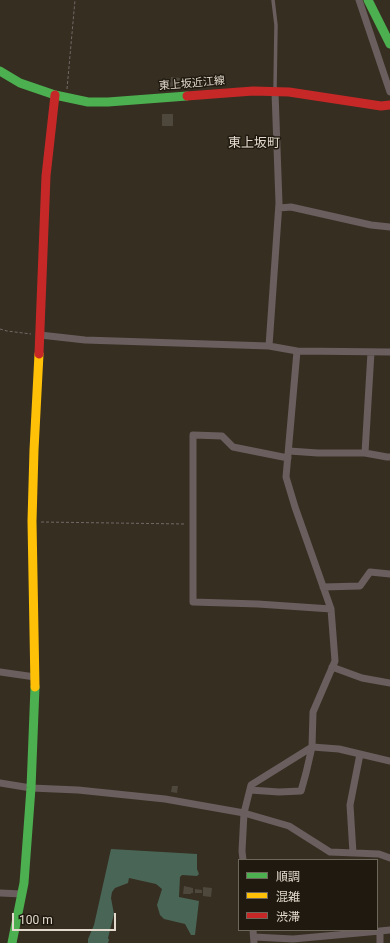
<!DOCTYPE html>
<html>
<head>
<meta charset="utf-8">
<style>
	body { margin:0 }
	#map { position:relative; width:390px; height:943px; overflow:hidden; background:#362e21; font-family:Roboto,"Noto Sans JP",sans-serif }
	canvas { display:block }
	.legend { position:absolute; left:238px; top:859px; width:140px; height:72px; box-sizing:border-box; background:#1f190f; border:1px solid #6d665b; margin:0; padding:5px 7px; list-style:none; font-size:12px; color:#e3d9cc }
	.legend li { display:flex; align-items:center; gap:8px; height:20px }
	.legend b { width:20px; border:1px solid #6d665b }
	.scale { position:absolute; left:12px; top:913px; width:104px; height:18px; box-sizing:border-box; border:2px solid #e3d9cc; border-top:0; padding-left:5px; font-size:12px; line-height:14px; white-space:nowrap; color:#e3d9cc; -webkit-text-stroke:3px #1f190f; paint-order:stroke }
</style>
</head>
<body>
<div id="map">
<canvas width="390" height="943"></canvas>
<ul class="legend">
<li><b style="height:5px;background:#4caf50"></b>順調</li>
<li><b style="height:5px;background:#ffc107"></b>混雑</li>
<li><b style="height:5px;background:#c62828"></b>渋滞</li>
</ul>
<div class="scale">100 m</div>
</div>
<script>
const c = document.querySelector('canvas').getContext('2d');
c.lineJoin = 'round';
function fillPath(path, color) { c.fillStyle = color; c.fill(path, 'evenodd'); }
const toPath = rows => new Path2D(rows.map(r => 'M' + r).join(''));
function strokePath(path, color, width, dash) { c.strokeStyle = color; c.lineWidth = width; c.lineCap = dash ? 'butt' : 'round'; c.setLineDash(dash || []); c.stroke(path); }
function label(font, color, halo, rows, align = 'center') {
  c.font = font + ' Roboto,"Noto Sans JP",sans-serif'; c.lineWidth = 3; c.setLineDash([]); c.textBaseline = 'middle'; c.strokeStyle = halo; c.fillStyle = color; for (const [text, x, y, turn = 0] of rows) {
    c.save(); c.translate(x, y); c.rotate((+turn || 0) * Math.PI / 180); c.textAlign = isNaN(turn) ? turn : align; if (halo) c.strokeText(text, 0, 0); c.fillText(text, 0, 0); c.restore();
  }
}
const forest = toPath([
	[111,849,197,854,197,869,199,874,197,876,182,875,180,877,179,897,199,901,195,935,191,935,185,924,164,919,160,915,157,905,162,889,156,884,129,878,128,883,115,888,112,892,111,898,114,914,108,938,109,940,108,943,88,943,88,939,94,925]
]);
const building = toPath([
	[171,77,180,78,178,90,170,89],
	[162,114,173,114,173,126,162,126],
	[172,786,178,786,177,793,171,792],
	[184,886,193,888,193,893,191,893,191,894,183,894],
	[203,887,212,888,211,897,203,896],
	[195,889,202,890,202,893,195,893]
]);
const path = toPath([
	[67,89,75,0],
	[0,329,7,331,31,334],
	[41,522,186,524]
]);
const lane = toPath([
	[273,0,276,25,275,90]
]);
const street = toPath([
	[359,0,390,92],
	[279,208,291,207,371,225,390,227],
	[40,335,85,340,269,346,297,351,390,352],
	[269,346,279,203,275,92],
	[289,451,318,453,365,453,371,352],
	[365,453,387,457,390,457],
	[288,458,233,447,222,436,193,435,193,602,258,604,331,609],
	[323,587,360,586,370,572,390,574],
	[332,667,362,678,390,683],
	[0,672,35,677],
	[0,783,31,788,78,790,165,799,244,813,289,826,330,852,379,854,390,858],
	[250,790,279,792,301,791,306,773,312,747,339,749,390,761],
	[353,853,350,805,360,754],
	[243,860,242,851,244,813,251,785,312,747,313,712,335,661,331,609,295,507,286,477,297,351],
	[0,893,22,894],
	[253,930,254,943],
	[380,931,390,930],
	[254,937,293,939,380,931,380,943]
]);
const fast = toPath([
	[368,0,390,44],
	[0,71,20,83,55,95,88,102,108,102,187,96],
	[12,943,24,883,31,788,35,687]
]);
const slow = toPath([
	[35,687,32,521,34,450,39,354]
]);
const jam = toPath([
	[187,96,253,91,289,92,381,106,390,105],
	[39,354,46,176,55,95]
]);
const streetNames = [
	["東上坂近江線",192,84,-5]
];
const quarterNames = [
	["東上坂町",254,144]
];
fillPath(forest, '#496556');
fillPath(building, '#4e473c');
strokePath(path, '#736a68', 1, [3, 2]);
strokePath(lane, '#6a5e5e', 3.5);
strokePath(street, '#6a5e5e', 7);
strokePath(fast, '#4caf50', 9);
strokePath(slow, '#ffc107', 9);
strokePath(jam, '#c62828', 9);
label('11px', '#e3d9cc', '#1f190f', streetNames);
label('13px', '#e3d9cc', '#1f190f', quarterNames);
</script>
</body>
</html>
